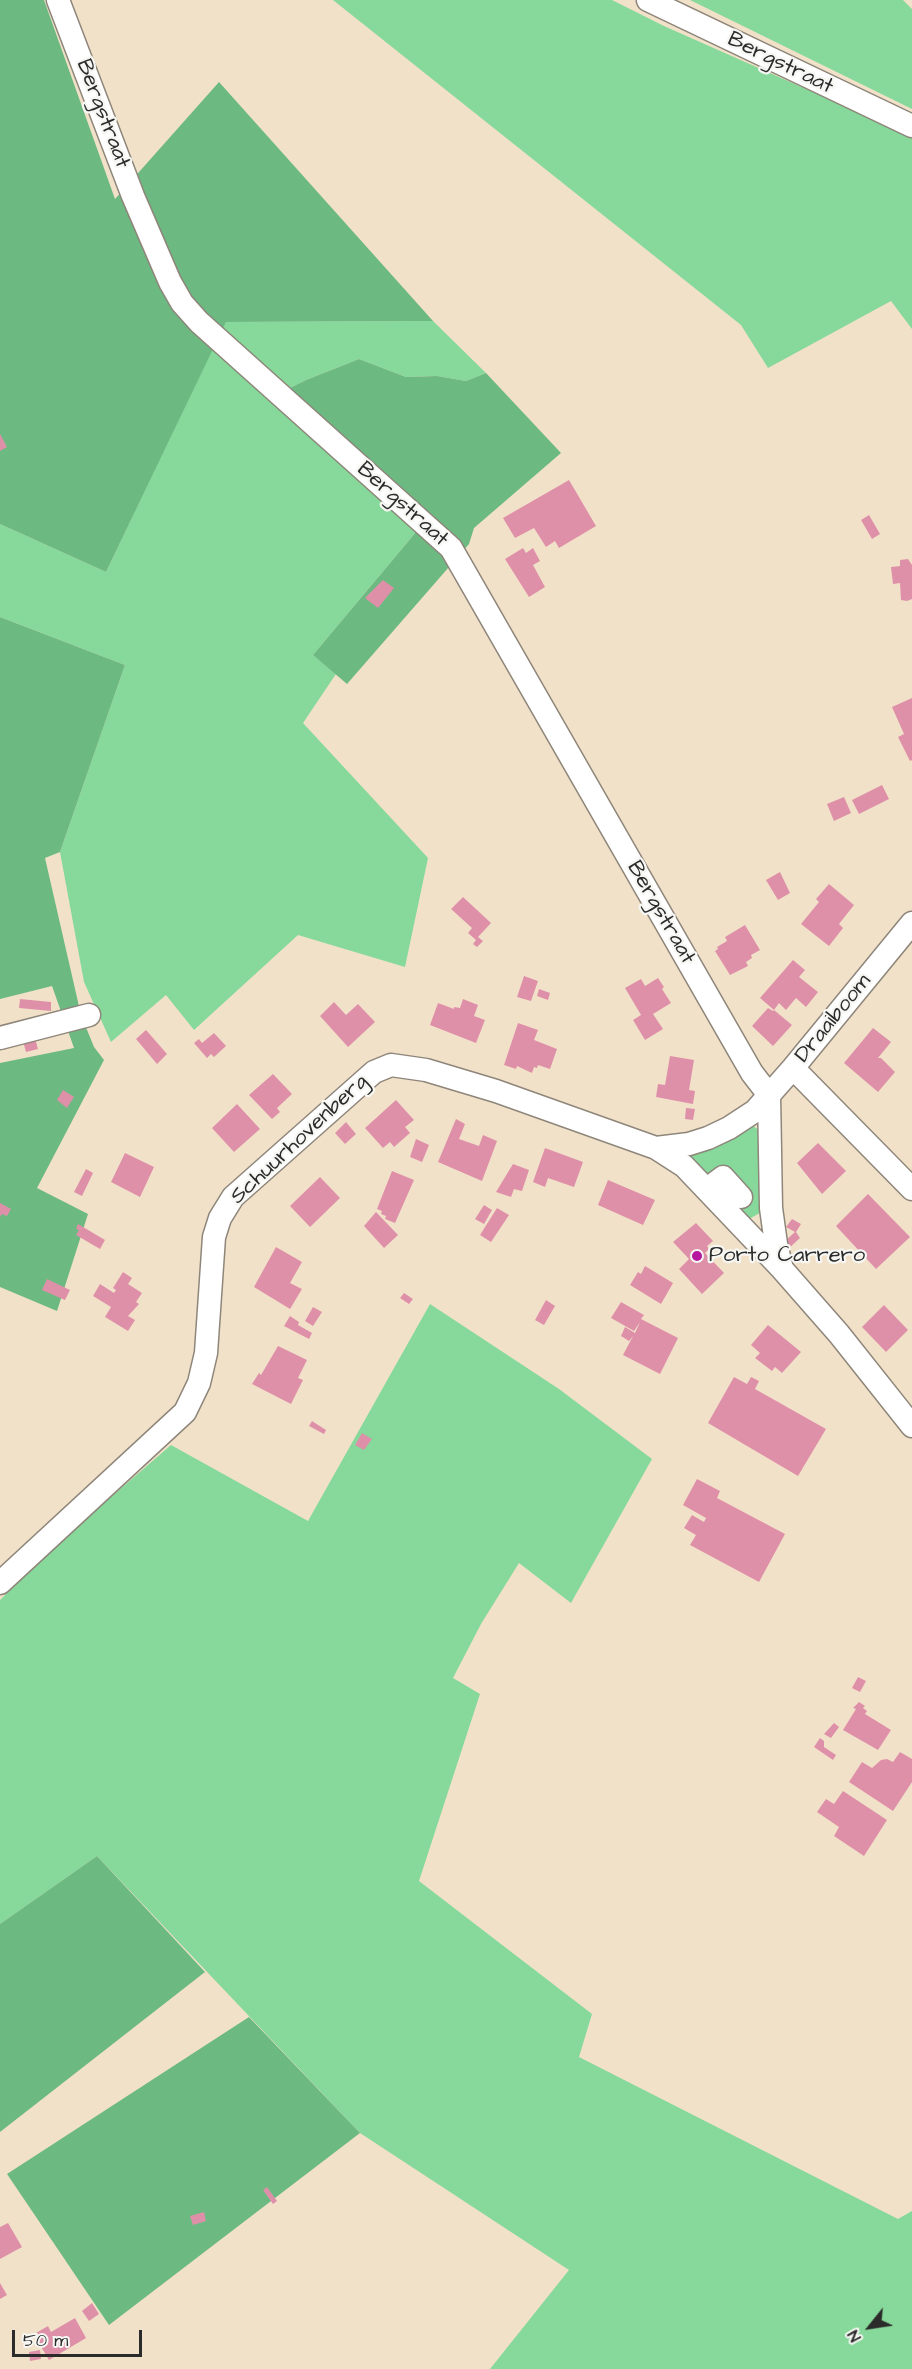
<!DOCTYPE html>
<html>
<head>
<meta charset="utf-8">
<style>
	body { margin:0 }
	#map { position:relative; width:912px; height:2369px; overflow:hidden; background:#f2e1c9; font-family:"Architects Daughter",sans-serif }
	canvas { display:block }
	.north { position:absolute; left:840px; top:2297px; width:60px; height:60px; -webkit-text-stroke:4px #f6f6f2; paint-order:stroke; rotate:240deg; font-size:16px; font-weight:700; line-height:24px; text-align:center; color:#2b2b2b }
	.north::after { content:''; display:block; margin:auto; width:21px; height:27px; background:#2b2b2b; clip-path:polygon(50% 0,100% 100%,50% 72%,0 100%) }
	.scale { position:absolute; left:12px; top:2330px; width:130px; height:27px; box-sizing:border-box; border:3px solid #2b2b2b; border-top:0; padding-left:8px; font-size:18px; line-height:21px; white-space:nowrap; color:#2b2b2b; -webkit-text-stroke:4px #f6f6f2; paint-order:stroke }
</style>
</head>
<body>
<div id="map">
<canvas width="912" height="2369"></canvas>
<div class="north">N</div>
<div class="scale">50 m</div>
</div>
<script>
const c = document.querySelector('canvas').getContext('2d');
c.lineJoin = 'round';
function fillPath(path, color) { c.fillStyle = color; c.fill(path, 'evenodd'); }
const toPath = rows => new Path2D(rows.map(r => 'M' + r).join(''));
function strokePath(path, color, width, dash) { c.strokeStyle = color; c.lineWidth = width; c.lineCap = dash ? 'butt' : 'round'; c.setLineDash(dash || []); c.stroke(path); }
function label(font, color, halo, rows, align = 'center') {
  c.font = font + ' "Architects Daughter",sans-serif'; c.lineWidth = 4.5; c.setLineDash([]); c.textBaseline = 'middle'; c.strokeStyle = halo; c.fillStyle = color; for (const [text, x, y, turn = 0] of rows) {
    c.save(); c.translate(x, y); c.rotate((+turn || 0) * Math.PI / 180); c.textAlign = isNaN(turn) ? turn : align; if (halo) c.strokeText(text, 0, 0); c.fillText(text, 0, 0); c.restore();
  }
}
const green = toPath([
	[333,0,612,0,664,26,912,136,912,329,891,301,768,368,741,325],
	[690,0,903,0,912,9,912,109],
	[433,321,486,373,466,381,437,376,406,377,359,359,306,380,288,389,222,329,226,322],
	[213,348,416,532,313,655,336,674,303,723,428,858,405,967,298,935,194,1030,166,995,111,1042,84,982,60,852,125,665,0,617,0,524,106,572],
	[748,1126,753,1126,762,1132,760,1213,749,1219,691,1165,686,1151],
	[430,1304,559,1389,652,1459,571,1603,519,1563,481,1624,453,1678,480,1694,419,1881,592,2014,579,2057,898,2219,912,2211,912,2369,490,2369,569,2270,360,2133,97,1856,0,1924,0,1600,59,1542,171,1445,308,1521]
]);
const forest = toPath([
	[0,0,44,0,115,199,219,82,433,321,226,322,106,572,0,524],
	[359,359,406,377,437,376,466,381,486,373,561,453,474,528,469,544,347,684,313,655,416,532,270,398,306,380],
	[0,617,125,665,60,852,45,858,81,1015,94,1047,104,1060,37,1188,88,1214,57,1311,0,1287,0,1063,74,1048,52,986,0,999],
	[97,1856,205,1972,0,2132,0,1924],
	[249,2017,360,2133,109,2325,7,2174]
]);
const building = toPath([
	[0,434,7,447,0,451],
	[569,480,596,526,559,548,555,541,546,547,534,528,515,538,503,518],
	[869,515,880,534,872,539,861,520],
	[523,548,526,553,533,548,540,561,533,565,545,587,529,597,505,559],
	[908,559,912,565,912,599,907,601,901,600,900,583,893,584,891,567,900,566,900,560],
	[383,580,394,588,378,608,365,598],
	[912,698,912,760,910,761,898,737,904,734,892,707],
	[882,785,889,799,859,814,852,800],
	[844,797,851,813,834,821,827,804],
	[780,872,790,893,778,900,766,880],
	[829,884,854,905,839,924,843,928,829,946,801,924,819,902,816,899],
	[463,897,491,923,478,937,483,941,477,947,473,944,476,940,468,933,472,928,451,909],
	[745,925,760,950,751,955,752,958,746,962,748,966,730,975,715,951,718,949,717,947,727,941,725,937],
	[793,960,805,970,799,977,818,992,806,1007,796,998,786,1010,779,1003,774,1010,760,998],
	[524,976,538,981,531,1001,517,997],
	[658,978,664,987,662,989,671,1003,653,1014,663,1029,645,1040,633,1020,641,1015,625,988,641,979,645,986],
	[539,989,550,993,548,1000,537,996],
	[20,999,51,1002,51,1011,19,1008],
	[463,999,478,1005,474,1016,485,1020,476,1043,430,1025,438,1003,454,1009,454,1007,460,1008],
	[334,1002,346,1015,358,1004,375,1022,348,1047,320,1016],
	[768,1008,773,1011,774,1010,792,1025,773,1046,752,1026],
	[518,1023,538,1030,534,1040,557,1049,550,1069,538,1065,537,1068,534,1067,532,1073,517,1066,516,1069,504,1065],
	[873,1028,891,1042,878,1058,881,1058,895,1072,878,1092,844,1063],
	[146,1030,167,1054,157,1064,136,1039],
	[214,1033,226,1046,214,1057,211,1054,207,1058,194,1043,199,1039,202,1043],
	[35,1038,38,1049,26,1052,23,1041],
	[670,1056,694,1060,689,1090,695,1091,693,1104,656,1097,658,1084,665,1085],
	[273,1074,292,1094,277,1108,280,1112,272,1119,249,1095],
	[63,1090,74,1097,67,1108,57,1100],
	[396,1100,414,1120,405,1127,410,1133,394,1147,390,1142,383,1148,365,1128],
	[237,1104,260,1129,234,1152,212,1128],
	[686,1108,695,1109,693,1120,685,1119],
	[456,1119,465,1124,459,1139,479,1146,483,1135,497,1141,482,1181,438,1162],
	[346,1122,356,1134,345,1144,335,1133],
	[416,1139,429,1145,422,1162,410,1157],
	[818,1143,846,1171,822,1194,797,1163],
	[545,1148,583,1162,574,1187,548,1178,545,1187,533,1182],
	[125,1153,154,1167,140,1197,111,1182],
	[513,1164,529,1170,522,1191,514,1189,511,1197,496,1192],
	[86,1169,93,1173,82,1196,74,1192],
	[392,1171,414,1180,395,1223,385,1219,386,1216,381,1214,382,1211,377,1209],
	[320,1177,340,1198,310,1227,290,1206],
	[608,1180,655,1200,643,1225,598,1205],
	[868,1194,910,1237,876,1269,836,1226],
	[0,1203,11,1209,7,1216,2,1214,0,1217],
	[484,1205,492,1210,484,1224,475,1219],
	[497,1208,509,1215,491,1242,480,1235],
	[376,1212,398,1235,384,1248,364,1226],
	[792,1219,801,1224,796,1232,800,1238,788,1249,785,1241,795,1232,786,1227],
	[696,1223,713,1241,707,1246,709,1249,705,1253,724,1273,702,1294,679,1269,689,1259,673,1242],
	[78,1224,105,1240,100,1249,76,1235,79,1230,76,1229],
	[276,1247,302,1262,290,1283,302,1289,290,1309,254,1287],
	[645,1266,673,1283,661,1304,630,1285,638,1272,641,1274],
	[123,1272,132,1278,128,1284,142,1293,136,1302,139,1304,128,1316,135,1320,128,1331,105,1317,111,1307,93,1296,100,1284,114,1293,116,1290,113,1288],
	[47,1279,70,1290,65,1300,42,1290],
	[404,1293,413,1299,409,1304,400,1298],
	[546,1300,555,1306,544,1325,535,1320],
	[621,1302,644,1315,641,1319,678,1338,660,1374,623,1355,633,1336,629,1341,621,1336,625,1327,635,1333,640,1322,634,1331,611,1318],
	[884,1305,908,1330,886,1352,862,1327],
	[313,1307,322,1312,313,1326,305,1321],
	[290,1316,299,1322,298,1325,312,1333,309,1339,284,1326],
	[768,1325,801,1352,782,1373,775,1367,772,1371,755,1358,760,1353,751,1345],
	[278,1346,307,1360,298,1378,303,1380,291,1404,252,1384,259,1373,261,1375],
	[734,1377,747,1384,751,1377,759,1381,755,1389,826,1429,798,1476,708,1423],
	[312,1421,326,1430,324,1434,309,1426],
	[362,1433,372,1439,364,1450,355,1445],
	[697,1479,720,1491,717,1498,785,1534,759,1582,690,1545,696,1535,684,1528,692,1515,704,1522,706,1518,683,1505],
	[858,1677,866,1681,860,1692,852,1688],
	[859,1702,865,1706,863,1708,867,1711,865,1714,891,1730,878,1750,843,1730,856,1709,853,1708],
	[834,1723,839,1727,831,1738,824,1734],
	[820,1738,824,1741,824,1747,836,1755,833,1760,814,1747],
	[900,1752,912,1759,912,1782,893,1811,849,1782,862,1762,872,1768,881,1760,887,1759,893,1762],
	[843,1791,887,1820,864,1856,834,1836,839,1827,817,1812,826,1799,834,1804],
	[267,2187,277,2201,273,2204,263,2190],
	[204,2212,206,2221,193,2225,190,2216],
	[8,2223,22,2247,0,2259,0,2227],
	[0,2283,7,2295,0,2299],
	[92,2303,99,2314,89,2321,82,2311],
	[75,2318,86,2338,49,2360,37,2340,40,2339,36,2333,48,2326,51,2332],
	[40,2350,41,2359,30,2361,29,2352]
]);
const minor = toPath([
	[58,0,133,196,170,282,182,303,199,322,451,548,752,1073,769,1095,771,1208,776,1244,782,1269],
	[648,0,912,126],
	[0,1038,89,1015],
	[793,1068,912,1189],
	[656,1148,684,1166,782,1269,839,1334,912,1426],
	[707,1189,723,1177,741,1197],
	[0,1583,185,1412,199,1383,206,1353,214,1237,220,1218,233,1197,374,1072,391,1065,426,1070,496,1091,656,1148,689,1144,708,1138,729,1128,755,1111,793,1068,912,923]
]);
const markers = [
	[697,1256,6,"#b5179e"]
];
const streetNames = [
	["Bergstraat",780,64,26],
	["Bergstraat",102,114,69],
	["Bergstraat",402,505,42],
	["Bergstraat",660,913,60],
	["Draaiboom",834,1019,-51],
	["Schuurhovenberg",300,1140,-43]
];
const poiNames = [
	["Porto Carrero",709,1256]
];
fillPath(green, '#86d99a');
fillPath(forest, '#6cb982');
fillPath(building, '#df90a9');
strokePath(minor, '#8e867a', 25);
strokePath(minor, '#fff', 22);
for (const [x, y, r, color] of markers) { const dot = new Path2D(); dot.arc(x, y, r, 0, 2 * Math.PI); c.fillStyle = color; c.fill(dot); strokePath(dot, '#f6f6f2', 2); }
label('22px', '#2b2b2b', '#f6f6f2', streetNames);
label('22px', '#2b2b2b', '#f6f6f2', poiNames, 'left');
</script>
</body>
</html>
